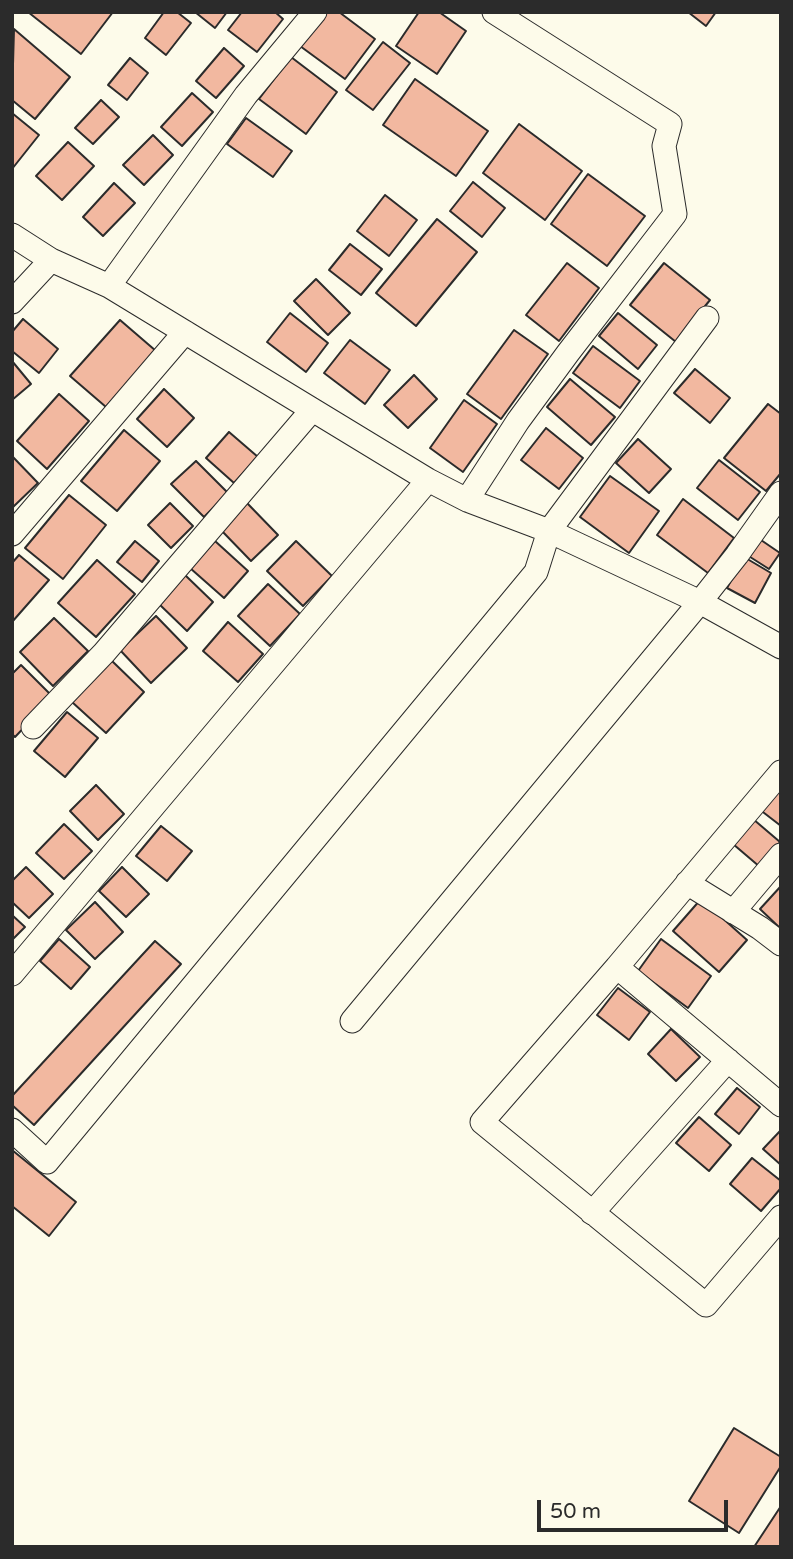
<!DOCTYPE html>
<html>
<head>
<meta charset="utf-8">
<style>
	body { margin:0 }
	#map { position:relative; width:793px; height:1559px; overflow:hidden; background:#fdfbea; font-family:"Varela Round",sans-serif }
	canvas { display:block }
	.frame { position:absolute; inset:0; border:14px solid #2b2b2b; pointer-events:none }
	.scale { position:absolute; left:537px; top:1500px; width:191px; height:32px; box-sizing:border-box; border:4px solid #2b2b2b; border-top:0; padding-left:9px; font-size:21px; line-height:24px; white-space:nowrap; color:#2b2b2b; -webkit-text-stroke:5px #fdfbea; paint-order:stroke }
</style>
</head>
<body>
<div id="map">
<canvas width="793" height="1559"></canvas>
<div class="frame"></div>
<div class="scale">50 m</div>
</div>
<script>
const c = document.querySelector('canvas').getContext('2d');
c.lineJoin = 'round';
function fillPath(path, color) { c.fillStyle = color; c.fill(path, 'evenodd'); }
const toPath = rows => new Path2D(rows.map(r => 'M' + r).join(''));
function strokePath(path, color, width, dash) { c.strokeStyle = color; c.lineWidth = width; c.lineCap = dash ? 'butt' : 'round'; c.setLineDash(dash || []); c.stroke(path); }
const building = toPath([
	[28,12,113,12,81,54,28,12],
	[164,12,177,12,191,23,166,55,145,38,164,12],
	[195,12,227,12,215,28,195,12],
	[242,12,275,12,283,19,257,52,228,30,242,12],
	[326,12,339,12,375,39,345,79,300,46,326,12],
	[419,12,439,12,466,31,437,74,396,46,419,12],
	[688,12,716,12,706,26,688,12],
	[14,29,70,77,35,119,12,100,14,29],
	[383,42,410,63,373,110,346,90,383,42],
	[224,48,244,66,216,98,196,81,224,48],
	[291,57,337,92,306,134,259,99,291,57],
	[130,58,148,73,127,100,108,85,130,58],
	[415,79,488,131,456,176,383,125,415,79],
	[192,93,213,112,182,146,161,127,192,93],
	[101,100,119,117,93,144,75,128,101,100],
	[12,113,39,135,12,169,12,113],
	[246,118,292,151,273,177,227,144,246,118],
	[519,124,582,171,545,220,483,173,519,124],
	[153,135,173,155,144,185,123,165,153,135],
	[68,142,94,166,62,200,36,176,68,142],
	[588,174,645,216,607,266,551,224,588,174],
	[473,182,505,208,482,237,450,211,473,182],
	[114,183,135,203,103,236,83,217,114,183],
	[385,195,417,220,389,256,357,231,385,195],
	[437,219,477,252,416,326,376,293,437,219],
	[350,244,382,269,361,295,329,270,350,244],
	[567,263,599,288,559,341,526,315,567,263],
	[664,263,710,300,676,342,630,305,664,263],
	[316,279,350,313,328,335,294,301,316,279],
	[290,313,328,343,306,372,267,342,290,313],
	[618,313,657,345,638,369,599,336,618,313],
	[23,319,58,349,39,373,12,351,12,332,23,319],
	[120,320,156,351,106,407,70,376,120,320],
	[514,330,548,354,501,419,467,394,514,330],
	[350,340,390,370,365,404,324,373,350,340],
	[593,346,640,381,620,408,573,373,593,346],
	[12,361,31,384,12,400,12,361],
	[695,369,730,398,710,423,674,393,695,369],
	[414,375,437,399,408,428,384,405,414,375],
	[570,379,615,417,591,445,547,407,570,379],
	[164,389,194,418,167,447,137,419,164,389],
	[59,394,89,421,47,469,17,441,59,394],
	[464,400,497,424,463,472,430,448,464,400],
	[768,404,781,414,781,473,766,491,724,458,768,404],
	[546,428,583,458,559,489,521,460,546,428],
	[124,430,160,461,117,511,81,481,124,430],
	[229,432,258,457,234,483,206,458,229,432],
	[638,439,671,469,649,493,616,463,638,439],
	[12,456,38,483,12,508,12,456],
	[719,460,760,492,738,520,697,488,719,460],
	[196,461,228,493,204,517,171,484,196,461],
	[610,476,659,511,629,553,580,517,610,476],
	[69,495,106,525,63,579,25,548,69,495],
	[683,499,734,538,708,573,657,535,683,499],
	[170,503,193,526,171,548,148,525,170,503],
	[247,503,278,535,251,561,220,529,247,503],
	[758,538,780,553,769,569,747,555,758,538],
	[135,541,159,561,142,582,117,562,135,541],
	[215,541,248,571,224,598,190,568,215,541],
	[296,541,332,576,303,606,267,571,296,541],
	[19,555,49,580,12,622,12,563,19,555],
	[744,557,771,573,755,603,727,588,744,557],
	[97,560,135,594,96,637,58,603,97,560],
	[185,575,213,602,187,631,158,603,185,575],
	[268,584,300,614,270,646,238,616,268,584],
	[156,616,187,648,151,683,120,650,156,616],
	[54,618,88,651,53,686,20,652,54,618],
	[228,622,263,654,238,682,203,651,228,622],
	[111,660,144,692,106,733,72,702,111,660],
	[21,665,53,697,15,737,12,734,12,674,21,665],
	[67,712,98,738,65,777,34,751,67,712],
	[781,782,781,826,759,809,781,782],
	[96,785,124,814,98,840,70,811,96,785],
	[753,819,780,842,760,867,733,844,753,819],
	[64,824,92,851,64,879,36,853,64,824],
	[161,826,192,851,167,881,136,856,161,826],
	[26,867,53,894,29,918,12,902,12,881,26,867],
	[122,867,149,894,126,917,99,891,122,867],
	[781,886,781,929,760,909,781,886],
	[701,899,747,940,719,972,673,931,701,899],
	[95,902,123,932,95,959,66,930,95,902],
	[12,915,25,927,12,940,12,915],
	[59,939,90,967,71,989,40,961,59,939],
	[661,939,711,976,688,1008,638,971,661,939],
	[155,941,181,964,34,1125,12,1105,12,1096,155,941],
	[618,988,650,1012,629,1040,597,1015,618,988],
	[671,1029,700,1057,676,1081,648,1054,671,1029],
	[737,1088,760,1107,739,1134,715,1114,737,1088],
	[699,1117,731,1145,709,1171,676,1143,699,1117],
	[781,1130,781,1165,763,1149,781,1130],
	[12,1150,76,1202,49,1236,12,1206,12,1150],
	[752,1158,781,1181,781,1188,761,1211,730,1184,752,1158],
	[734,1428,781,1457,781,1466,739,1533,689,1501,734,1428],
	[781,1506,781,1547,754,1547,781,1506]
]);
const street = toPath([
	[12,235,51,260,109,286,428,480,467,500,549,531,700,602,781,647],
	[109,286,246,95,315,12],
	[12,302,51,260],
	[467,500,518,421,568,353,675,214,664,146,670,124,494,12],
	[12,534,185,332],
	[33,727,104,653,312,410],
	[781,772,617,967,781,1105],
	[687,883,760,928,781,944],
	[733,912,781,855],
	[617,967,482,1122,706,1305,781,1217],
	[12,974,428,480],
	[352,1021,700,602,737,555,781,493],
	[12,1130,47,1162,536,572,549,531,707,318],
	[592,1213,728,1060]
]);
fillPath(building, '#f2b8a0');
strokePath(building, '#2b2b2b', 2);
strokePath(street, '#2b2b2b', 25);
strokePath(street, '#fdfbea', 23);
</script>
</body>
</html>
